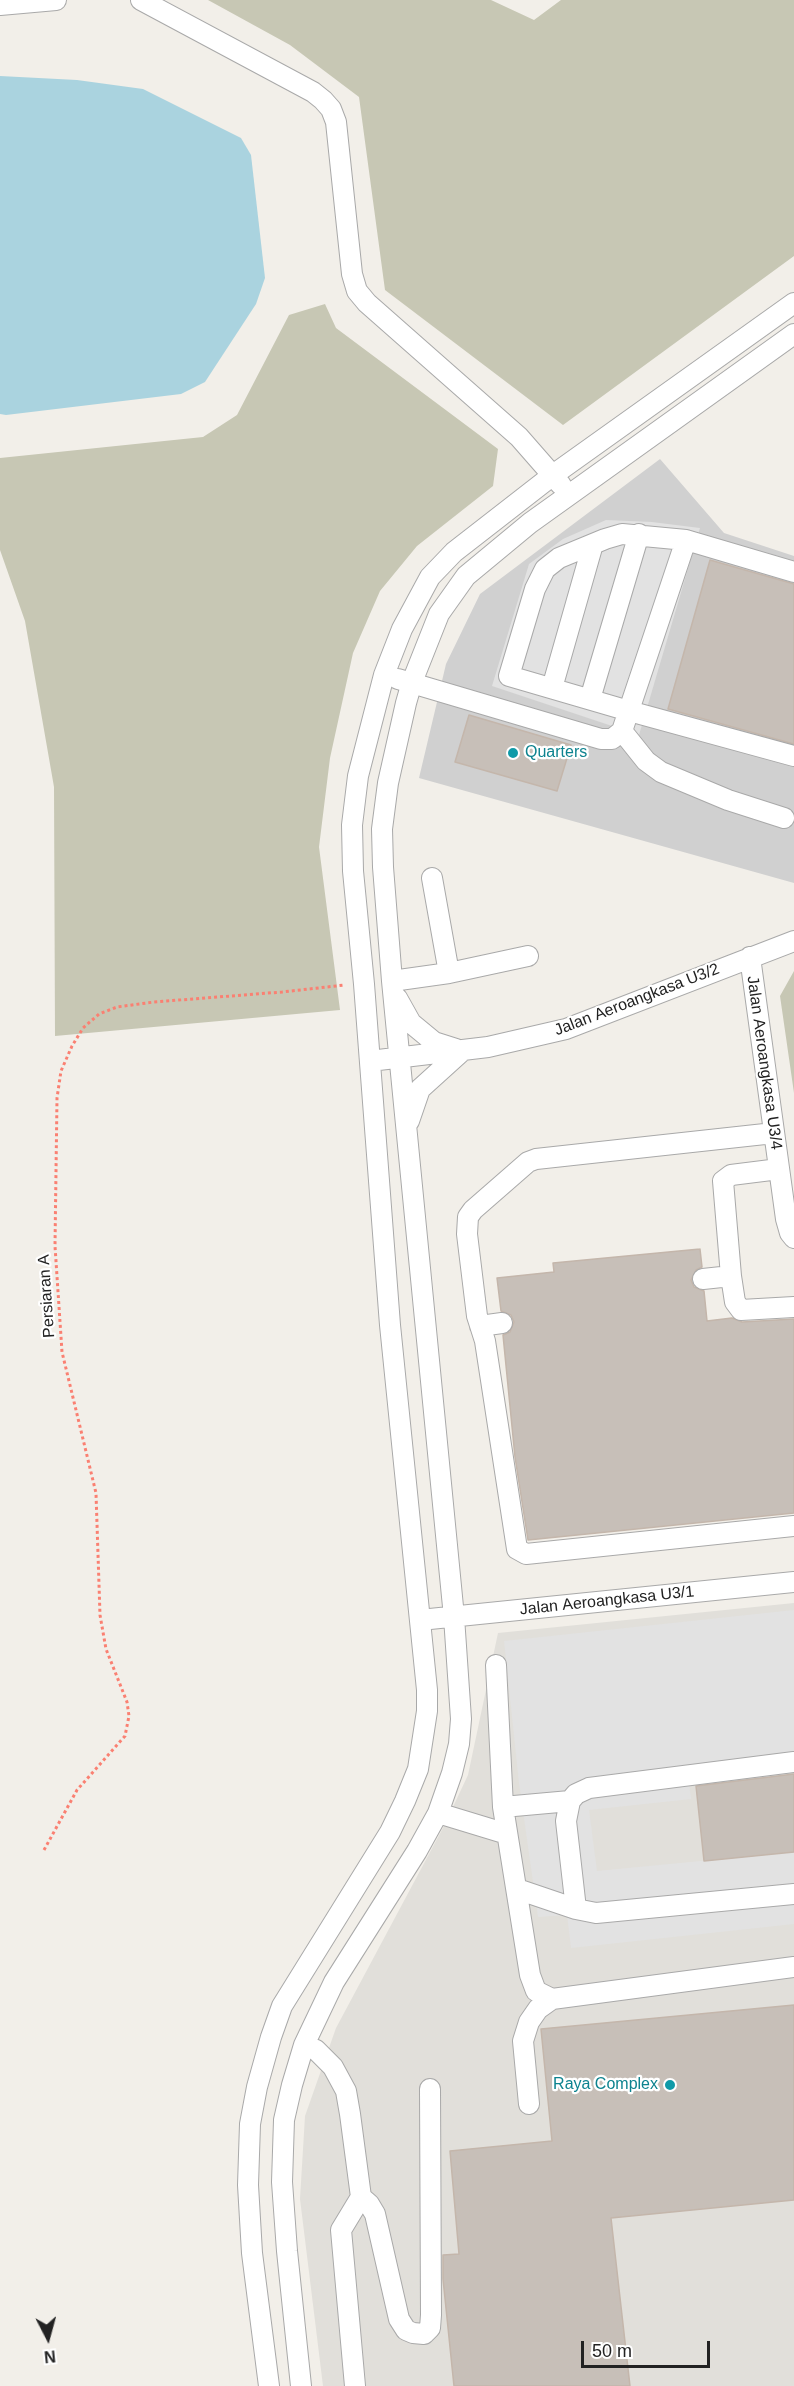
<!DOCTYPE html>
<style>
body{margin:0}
#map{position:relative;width:794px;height:2386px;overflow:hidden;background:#f2efe9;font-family:Arial,sans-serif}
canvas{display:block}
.north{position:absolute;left:18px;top:2308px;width:60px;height:60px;-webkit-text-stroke:4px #fff;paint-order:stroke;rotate:174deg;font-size:16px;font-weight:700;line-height:24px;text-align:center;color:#222}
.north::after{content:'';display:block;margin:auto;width:21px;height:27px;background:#222;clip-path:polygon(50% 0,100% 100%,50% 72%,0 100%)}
.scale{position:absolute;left:581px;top:2341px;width:129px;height:27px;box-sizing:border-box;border:3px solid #222;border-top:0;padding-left:8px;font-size:18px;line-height:21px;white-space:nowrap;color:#222;-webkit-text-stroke:4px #fff;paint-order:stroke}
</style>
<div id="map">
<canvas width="794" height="2386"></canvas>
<div class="north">N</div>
<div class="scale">50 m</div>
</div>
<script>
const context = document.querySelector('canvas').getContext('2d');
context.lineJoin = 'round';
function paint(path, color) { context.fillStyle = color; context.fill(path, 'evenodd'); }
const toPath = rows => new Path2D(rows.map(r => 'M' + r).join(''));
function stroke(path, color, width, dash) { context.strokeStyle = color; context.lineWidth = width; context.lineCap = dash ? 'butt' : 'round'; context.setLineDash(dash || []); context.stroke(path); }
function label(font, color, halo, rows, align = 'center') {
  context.font = font + ' Arial,sans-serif'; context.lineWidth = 4.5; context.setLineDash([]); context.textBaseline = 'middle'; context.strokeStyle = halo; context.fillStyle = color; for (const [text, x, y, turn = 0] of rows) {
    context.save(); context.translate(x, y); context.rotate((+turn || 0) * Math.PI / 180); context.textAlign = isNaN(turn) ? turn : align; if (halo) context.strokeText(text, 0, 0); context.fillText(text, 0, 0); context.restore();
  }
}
paint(toPath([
 [660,459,724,533,794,556,794,883,419,778,446,664,480,594]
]), '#d0d0d0');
paint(toPath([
 [794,1603,794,2386,323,2386,300,2199,305,2116,336,2028,444,1826,468,1775,498,1633]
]), '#e1dfda');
paint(toPath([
 [208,0,491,0,534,20,561,0,794,0,794,256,563,425,385,290,359,97,290,45],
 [325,304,336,328,498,449,493,486,417,546,380,591,353,653,330,758,319,847,340,1010,55,1036,54,787,25,621,0,550,0,458,203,437,237,415,289,315],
 [794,971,794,1093,780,996]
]), '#c7c7b4');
paint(toPath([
 [606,520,652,522,700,528,639,735,492,686,529,564,563,539],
 [794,1610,794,1754,687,1765,691,1799,589,1810,597,1871,794,1852,794,1924,571,1948,567,1915,538,1917,519,1783,504,1641]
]), '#e2e2e2');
paint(toPath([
 [0,76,77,80,143,89,241,138,251,155,265,278,256,304,205,382,181,394,6,415,0,414]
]), '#aad3df');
const building = toPath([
 [710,560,794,584,794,744,668,709,710,560],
 [469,715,571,745,557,791,455,762,469,715],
 [700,1249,702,1267,696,1270,691,1280,694,1287,704,1291,707,1321,732,1318,742,1322,794,1319,794,1513,528,1540,515,1457,503,1335,510,1332,514,1322,511,1315,501,1311,497,1278,554,1272,553,1263,700,1249],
 [794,1774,794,1852,704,1861,696,1786,794,1774],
 [794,2005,794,2200,611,2218,630,2386,454,2386,443,2279,443,2255,459,2254,450,2151,552,2141,541,2029,794,2005]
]);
paint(building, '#c7bfb8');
stroke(building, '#c4b6ab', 1.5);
const minor = toPath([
 [141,0,313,92,323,100,331,109,336,122,352,274,357,291,367,303,519,437,561,485],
 [0,5,56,0],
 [794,572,686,540,622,534,605,539,559,558,545,569,535,589,509,676,629,711,794,756],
 [398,679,601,739,612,739,622,731,686,540],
 [552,688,593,544],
 [590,699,639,534],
 [622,731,646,761,661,772,728,800,784,818],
 [432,878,449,973],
 [750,957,786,1219,790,1233,794,1238],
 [392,981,449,973,528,956],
 [397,998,411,1023,434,1042,456,1049],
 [370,1061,488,1047,566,1029,794,941],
 [409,1121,420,1089,462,1051],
 [774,1133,536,1159,528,1162,473,1210,468,1217,467,1234,477,1316,485,1341,517,1549,526,1554,794,1526],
 [779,1169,731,1175,723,1181,731,1276,735,1302,741,1310,794,1307],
 [703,1279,731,1276],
 [480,1326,502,1323],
 [420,1620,794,1582],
 [496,1665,503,1807,530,1975,536,1991,552,1999,794,1967],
 [503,1807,570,1801],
 [438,1813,507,1834],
 [517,1889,576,1909,596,1913,794,1894],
 [576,1909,566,1821,570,1801,576,1794,589,1788,794,1762],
 [304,2045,316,2050,333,2067,346,2091,350,2114,361,2197,341,2230,355,2386],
 [529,2104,523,2041,529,2022,538,2009,552,1999],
 [361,2197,369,2204,375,2214,399,2319,406,2330,413,2333,424,2334,430,2328,431,2315,430,2089],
 [269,2386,252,2253,248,2185,250,2124,257,2087,271,2037,282,2006,390,1832,405,1801,418,1769,427,1711,427,1690,390,1325,364,984,353,871,352,825,358,776,384,675,402,629,430,577,454,552,553,475,794,303],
 [301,2386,287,2251,282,2182,284,2120,292,2085,304,2045,334,1982,417,1851,438,1813,452,1773,459,1744,461,1719,454,1617,392,981,383,867,382,829,388,783,406,703,412,682,439,614,466,576,530,523,794,334]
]);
stroke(minor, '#a9a9a9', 22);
stroke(toPath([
 [44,1850,77,1790,125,1736,129,1716,127,1702,106,1649,100,1615,96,1493,62,1352,55,1246,57,1098,61,1071,72,1046,83,1028,99,1014,117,1007,154,1002,282,992,345,985]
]), '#fa8072', 3, [3, 3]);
stroke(minor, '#fff', 20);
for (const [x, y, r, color] of [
 [513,753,6,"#0f9aa8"],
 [670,2085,6,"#0f9aa8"]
]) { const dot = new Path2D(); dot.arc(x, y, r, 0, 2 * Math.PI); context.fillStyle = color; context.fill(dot); stroke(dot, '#fff', 2); }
label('16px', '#0d838f', '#fff', [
 ["Quarters",525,753],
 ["Raya Complex",658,2085,"right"]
], 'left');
label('16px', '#222', '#fff', [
 ["Jalan Aeroangkasa U3/2",637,1000,-21],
 ["Jalan Aeroangkasa U3/4",764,1063,82],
 ["Persiaran A",47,1296,-94],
 ["Jalan Aeroangkasa U3/1",607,1601,-6]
]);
</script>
